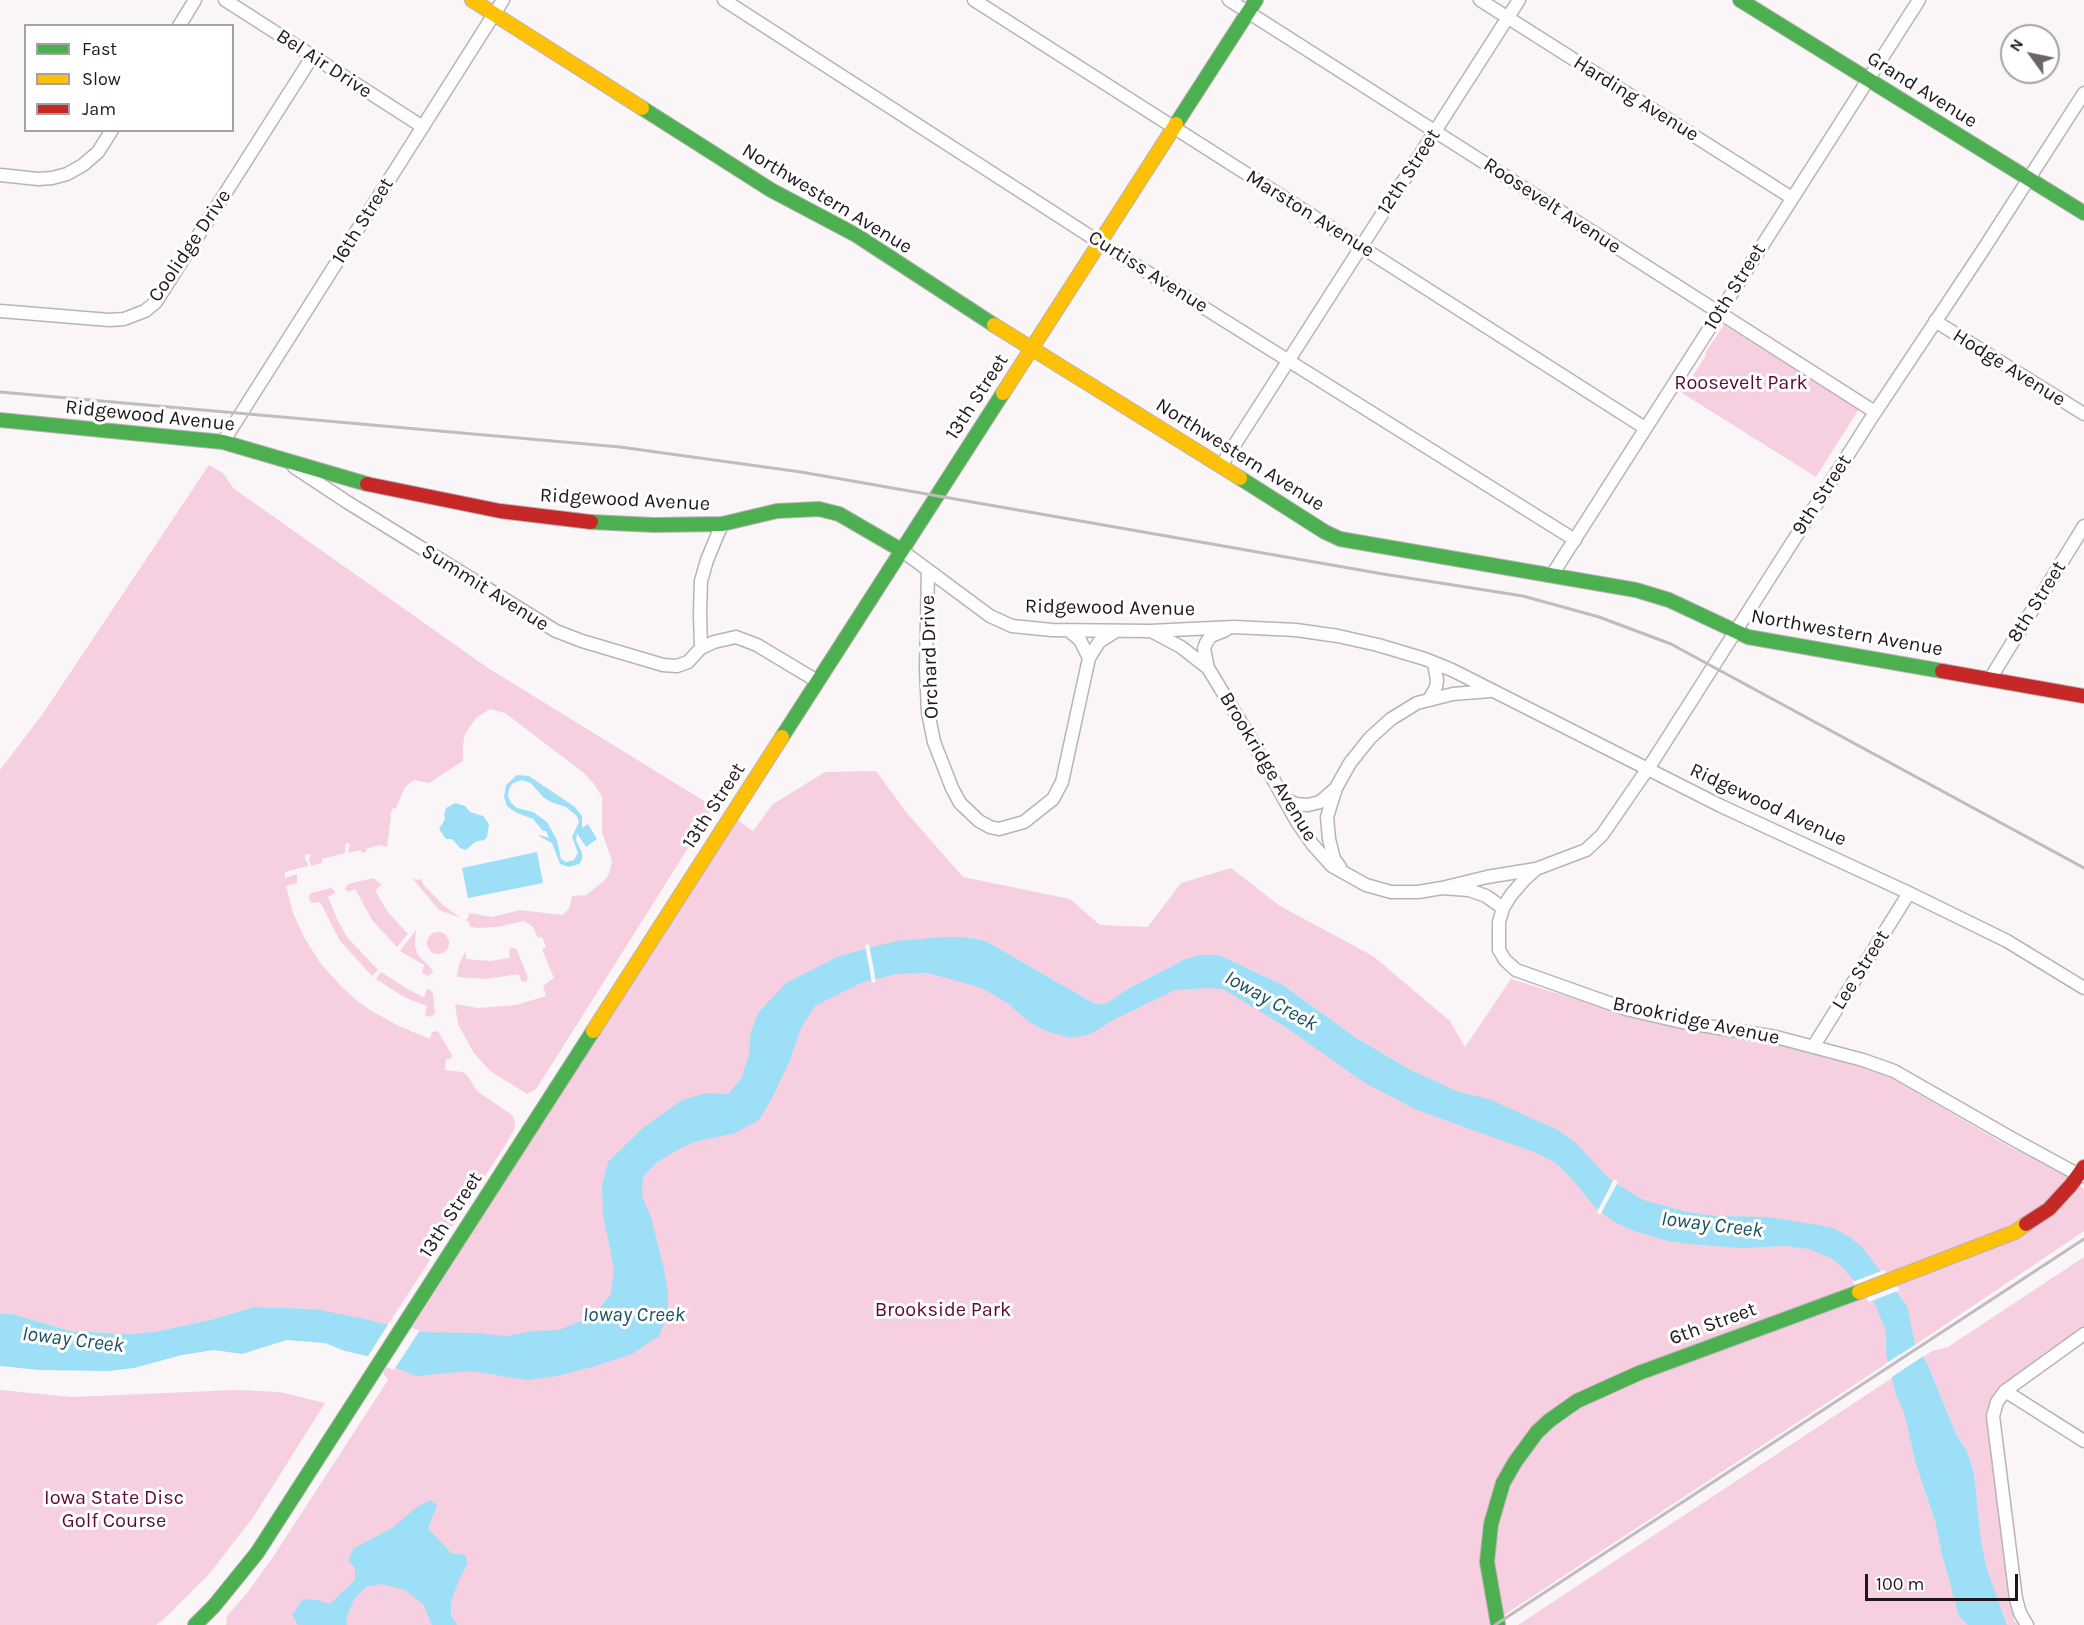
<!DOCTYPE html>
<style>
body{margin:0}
#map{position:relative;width:2084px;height:1625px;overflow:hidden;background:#faf5f7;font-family:Karla,sans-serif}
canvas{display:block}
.legend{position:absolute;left:24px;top:24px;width:210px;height:108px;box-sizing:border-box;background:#fff;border:2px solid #a6a2a4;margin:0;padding:8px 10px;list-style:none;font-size:18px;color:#20171b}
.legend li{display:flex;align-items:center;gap:12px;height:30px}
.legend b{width:30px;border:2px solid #a6a2a4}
.north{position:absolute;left:2000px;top:24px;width:60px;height:60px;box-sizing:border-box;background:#fff;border:2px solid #a6a2a4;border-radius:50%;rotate:303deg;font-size:16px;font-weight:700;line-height:24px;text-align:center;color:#20171b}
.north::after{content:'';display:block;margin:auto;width:21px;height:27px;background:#6c6568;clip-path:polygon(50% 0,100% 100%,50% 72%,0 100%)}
.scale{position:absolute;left:1865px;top:1574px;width:153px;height:27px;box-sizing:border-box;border:3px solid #20171b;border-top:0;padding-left:8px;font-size:18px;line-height:21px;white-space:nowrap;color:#20171b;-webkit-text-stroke:4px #fff;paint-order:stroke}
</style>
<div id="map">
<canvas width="2084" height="1625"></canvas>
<ul class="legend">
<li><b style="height:8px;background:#4caf50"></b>Fast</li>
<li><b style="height:8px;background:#ffc107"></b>Slow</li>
<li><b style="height:8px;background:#c62828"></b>Jam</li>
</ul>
<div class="north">N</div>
<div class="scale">100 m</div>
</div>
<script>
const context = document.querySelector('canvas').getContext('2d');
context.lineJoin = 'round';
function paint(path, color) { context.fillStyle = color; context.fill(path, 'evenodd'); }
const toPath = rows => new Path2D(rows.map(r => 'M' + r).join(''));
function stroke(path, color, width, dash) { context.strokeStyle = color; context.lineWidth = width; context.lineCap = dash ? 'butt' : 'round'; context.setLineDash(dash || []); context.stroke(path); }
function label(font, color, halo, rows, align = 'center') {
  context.font = font + ' Karla,sans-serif'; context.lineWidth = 6; context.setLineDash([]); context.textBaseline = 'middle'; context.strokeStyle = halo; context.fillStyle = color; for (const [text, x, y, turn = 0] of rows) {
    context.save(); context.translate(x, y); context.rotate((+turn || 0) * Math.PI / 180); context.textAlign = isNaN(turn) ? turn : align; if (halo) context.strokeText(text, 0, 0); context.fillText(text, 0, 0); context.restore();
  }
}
paint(toPath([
 [1724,325,1859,409,1816,477,1682,393,1706,355,1705,353],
 [209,465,223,473,233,488,488,668,714,807,540,1083,536,1089,527,1094,490,1071,473,1052,458,1024,455,1004,478,1008,516,1005,546,996,543,986,554,978,542,949,546,947,542,937,538,938,533,927,524,921,497,927,478,928,470,927,469,922,466,921,470,913,492,917,520,910,562,915,569,909,572,896,586,895,604,881,609,874,612,861,602,832,602,797,594,784,584,773,505,713,490,709,476,718,465,734,463,745,463,761,429,783,414,780,405,787,396,808,393,808,390,815,391,816,387,847,379,845,366,849,366,852,362,853,361,850,348,853,350,844,346,843,345,853,322,859,322,863,311,866,309,859,311,855,305,854,305,860,307,861,308,866,285,872,285,878,297,874,297,883,286,886,293,913,305,939,321,964,342,987,355,999,370,1010,399,1026,430,1039,432,1032,438,1031,452,1055,451,1059,446,1059,445,1070,462,1072,467,1075,477,1091,512,1115,515,1122,514,1130,506,1144,387,1326,315,1309,254,1307,210,1320,154,1332,126,1334,71,1331,12,1314,0,1313,0,770,44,712],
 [876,771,906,812,963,877,1070,899,1100,925,1148,927,1181,883,1231,868,1280,906,1373,956,1450,1021,1465,1047,1511,979,1624,1014,1775,1044,1861,1067,1891,1078,2008,1146,2058,1169,2079,1185,2084,1189,2084,1231,1924,1339,1489,1625,226,1625,227,1616,247,1593,273,1557,388,1380,383,1373,736,819,753,831,773,804,825,772],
 [942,937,965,937,986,941,1095,1004,1108,1003,1126,990,1185,959,1199,955,1219,955,1283,985,1355,1037,1407,1068,1441,1084,1342,1045,1206,966,1082,1020,926,939],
 [373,878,382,885,375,890,387,911,408,934,397,947,372,920,355,889,348,892,345,889,348,884],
 [412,878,417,880,421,879,423,884,443,905,461,918,439,910],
 [331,888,334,890,335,893,328,897,338,921,347,937,378,970,372,976,340,941,320,902,312,903,310,901,309,897,311,893],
 [416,930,415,946,418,955,432,969,433,972,429,976,422,973,424,965,400,951],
 '427 943a11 11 0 1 1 22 0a11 11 0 1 1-22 0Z',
 [511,948,515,948,517,950,528,978,526,982,521,981,519,974,485,979,457,977,459,964,466,951,466,959,490,961,510,958,509,950],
 [381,972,409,990,424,997,427,989,429,989,433,993,435,1014,430,1017,425,1015,427,1006,404,997,376,979],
 [2084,1257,2084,1326,2003,1384,1992,1402,1989,1417,1989,1441,2014,1620,2018,1625,2007,1625,1987,1569,1981,1540,1974,1473,1967,1451,1956,1434,1928,1365,1923,1357,1932,1351,1948,1347],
 [1892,1378,1896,1395,1904,1413,1916,1465,1935,1521,1942,1555,1950,1584,1968,1625,1518,1625],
 [0,1390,72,1397,235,1390,280,1392,325,1403,254,1516,210,1573,164,1619,156,1625,0,1625]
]), '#f6d0e0');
paint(toPath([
 [517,775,529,776,575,807,582,816,582,828,588,824,597,839,586,847,577,833,576,840,582,853,582,859,579,864,569,867,560,864,552,843,539,836,540,835,549,838,546,831,543,831,533,819,515,812,507,806,504,797,506,785],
 [522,780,531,783,543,797,551,802,566,807,577,816,579,822,572,837,578,853,574,860,566,862,561,859,557,840,547,822,533,812,517,808,511,803,508,796,509,789,513,783],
 [455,803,465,806,470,812,483,816,489,824,487,837,484,840,475,842,466,850,460,848,452,839,446,839,439,829,445,819,444,815,446,808],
 [537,852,543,883,468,898,462,868],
 [942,937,965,937,986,941,1095,1004,1107,1003,1126,990,1185,959,1199,955,1219,955,1283,985,1355,1037,1407,1068,1456,1091,1491,1100,1558,1130,1576,1143,1609,1179,1643,1200,1687,1212,1716,1216,1769,1217,1818,1225,1833,1228,1848,1236,1862,1247,1907,1306,1915,1343,1928,1365,1956,1434,1967,1451,1974,1473,1981,1540,1987,1569,2007,1625,1968,1625,1959,1616,1942,1555,1935,1521,1916,1465,1904,1413,1896,1395,1886,1354,1886,1331,1875,1304,1843,1268,1831,1258,1809,1249,1785,1246,1741,1248,1690,1244,1668,1241,1631,1230,1613,1221,1594,1206,1572,1179,1556,1163,1534,1152,1417,1110,1365,1083,1281,1024,1223,989,1208,988,1175,990,1115,1019,1091,1034,1071,1038,1049,1032,1029,1022,1009,1004,982,988,928,973,896,974,861,983,815,1006,801,1028,790,1060,773,1096,759,1120,735,1133,694,1142,675,1151,657,1162,643,1177,642,1196,651,1217,664,1270,668,1293,668,1315,659,1336,632,1354,592,1367,557,1376,527,1380,471,1371,416,1376,367,1356,345,1351,325,1343,287,1340,242,1354,214,1350,182,1355,134,1368,108,1371,39,1370,0,1366,0,1313,12,1314,71,1331,126,1334,154,1332,210,1320,254,1307,315,1309,365,1319,418,1332,476,1333,507,1336,533,1331,559,1330,593,1316,611,1294,614,1269,603,1215,602,1186,608,1162,643,1128,682,1100,707,1093,728,1094,741,1079,749,1055,750,1035,758,1013,786,983,839,956,896,941],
 [430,1500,437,1505,428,1528,451,1553,465,1555,468,1563,459,1580,451,1601,451,1616,457,1625,432,1625,423,1604,405,1590,381,1584,366,1587,354,1599,346,1619,347,1625,298,1625,292,1615,303,1599,316,1600,330,1604,355,1580,355,1568,348,1560,354,1548,392,1528,417,1507]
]), '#9cdff6');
paint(toPath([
 [869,944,876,982,872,983,865,945],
 [1614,1179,1618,1182,1600,1215,1597,1212],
 [1884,1270,1900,1290,1869,1302,1852,1282],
 [389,1323,420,1330,394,1370,366,1359],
 [1918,1343,1925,1355,1889,1379,1885,1364]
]), '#faf5f7');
const street = toPath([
 [225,0,423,127],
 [724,0,1099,242,1575,540],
 [974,0,1645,428],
 [1229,0,1875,412],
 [1480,0,1792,198],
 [179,26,195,0],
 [0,175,38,179,52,178,67,174,83,165,98,152,112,130],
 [0,311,109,320,124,319,145,311,156,302,312,57],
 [1935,321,2084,414],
 [223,442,503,0],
 [1221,466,1519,0],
 [294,467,347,502,556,631,582,641,663,665,677,666,688,662,701,648,714,642,736,637,757,645,817,681],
 [901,550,990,616,1012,626,1052,630,1150,631,1234,627,1296,630,1338,636,1378,645,1425,659,1452,670,1721,806,1909,893,2007,941,2084,988],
 [928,571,926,670,928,712,934,742,952,788,960,803,979,821,990,827,999,829,1024,822,1053,799,1062,782,1089,658,1080,640,1068,630],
 [1552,575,1919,0],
 [1151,631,1181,647,1208,668,1248,734,1297,822,1313,845,1332,866,1366,885,1391,892,1418,892,1442,888,1469,890,1486,896,1503,908],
 [701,648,700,614,701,581,707,560,722,524],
 [1089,658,1099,642,1116,631],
 [1208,668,1204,649,1206,643,1211,636,1226,630],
 [1990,679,2084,526],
 [1429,700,1436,687,1437,680,1434,663],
 [1284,799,1296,804,1308,805,1320,802,1335,789],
 [1340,867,1334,859,1329,839,1327,817,1336,788,1350,763,1370,738,1391,719,1417,703,1453,694,1490,691],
 [1535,870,1524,880,1511,895,1503,908,1499,922,1499,950,1505,960,1516,970,1626,1009,1682,1022,1776,1037,1863,1060,1894,1071,2011,1138,2079,1175,2084,1176],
 [1442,888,1487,877,1536,869,1586,850,1602,835,1653,761,1872,417,1981,253,2084,93],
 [1813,1047,1909,893],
 [2005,1391,2084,1441],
 [2027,1625,2020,1613,2016,1599,1993,1416,1997,1402,2005,1391,2084,1334]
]);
const fast = toPath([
 [1740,0,2084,213],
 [642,108,771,190,856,235,994,325],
 [1176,124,1256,0],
 [0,420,223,442,367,484],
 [1240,478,1325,532,1340,539,1636,590,1669,600,1748,637,1942,671],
 [591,522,654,525,722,524,777,511,819,509,839,514,901,550],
 [782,737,1003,393],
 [195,1625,214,1606,257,1553,593,1031],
 [1498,1625,1487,1562,1491,1524,1503,1483,1515,1462,1537,1432,1550,1420,1577,1401,1639,1373,1859,1292]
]);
const slow = toPath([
 [472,0,642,108],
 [994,325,1240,478],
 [1003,393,1176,124],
 [593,1031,782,737],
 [1859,1292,2015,1232,2026,1224]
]);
const jam = toPath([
 [367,484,500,511,591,522],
 [1942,671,2084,696],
 [2026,1224,2049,1209,2071,1185,2084,1167]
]);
stroke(street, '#bab3b6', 15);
stroke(fast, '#bab3b6', 16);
stroke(slow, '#bab3b6', 16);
stroke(jam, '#bab3b6', 16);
stroke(street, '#fefefe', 12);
stroke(fast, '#4caf50', 14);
stroke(slow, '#ffc107', 14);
stroke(jam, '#c62828', 14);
stroke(toPath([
 [0,392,620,447,801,472,1383,574,1523,596,1599,617,1671,644,2084,868],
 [1495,1625,2084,1239]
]), '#bebcbd', 3);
label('20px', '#20171b', '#fff', [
 ["Bel Air Drive",324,64,33],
 ["Grand Avenue",1922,90,32],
 ["Harding Avenue",1636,99,32],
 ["12th Street",1409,172,-57],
 ["Northwestern Avenue",827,199,31],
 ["Roosevelt Avenue",1552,206,33],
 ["Marston Avenue",1310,214,32],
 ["16th Street",363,221,-58],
 ["Coolidge Drive",190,246,-56],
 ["Curtiss Avenue",1148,272,32],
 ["10th Street",1735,287,-58],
 ["Hodge Avenue",2009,368,32],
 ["13th Street",977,397,-57],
 ["Ridgewood Avenue",150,416,6],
 ["Northwestern Avenue",1240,455,32],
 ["9th Street",1822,495,-57],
 ["Ridgewood Avenue",625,500,3],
 ["Summit Avenue",485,588,32],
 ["8th Street",2037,602,-58],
 ["Ridgewood Avenue",1110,608,1],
 ["Northwestern Avenue",1847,633,10],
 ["Orchard Drive",930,657,-92],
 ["Brookridge Avenue",1268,767,59],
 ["Ridgewood Avenue",1768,805,25],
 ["13th Street",714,806,-57],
 ["Lee Street",1861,970,-58],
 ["Brookridge Avenue",1696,1021,12],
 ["13th Street",451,1215,-57],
 ["6th Street",1713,1324,-20]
]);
label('20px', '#5f073a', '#fff', [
 ["Roosevelt Park",1741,383],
 ["Brookside Park",943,1310],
 ["Iowa State Disc",114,1498],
 ["Golf Course",114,1521]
]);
label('italic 21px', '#1c5364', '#fff', [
 ["Ioway Creek",1271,1001,29],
 ["Ioway Creek",1712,1225,7],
 ["Ioway Creek",634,1315],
 ["Ioway Creek",73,1340,7]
]);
</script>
